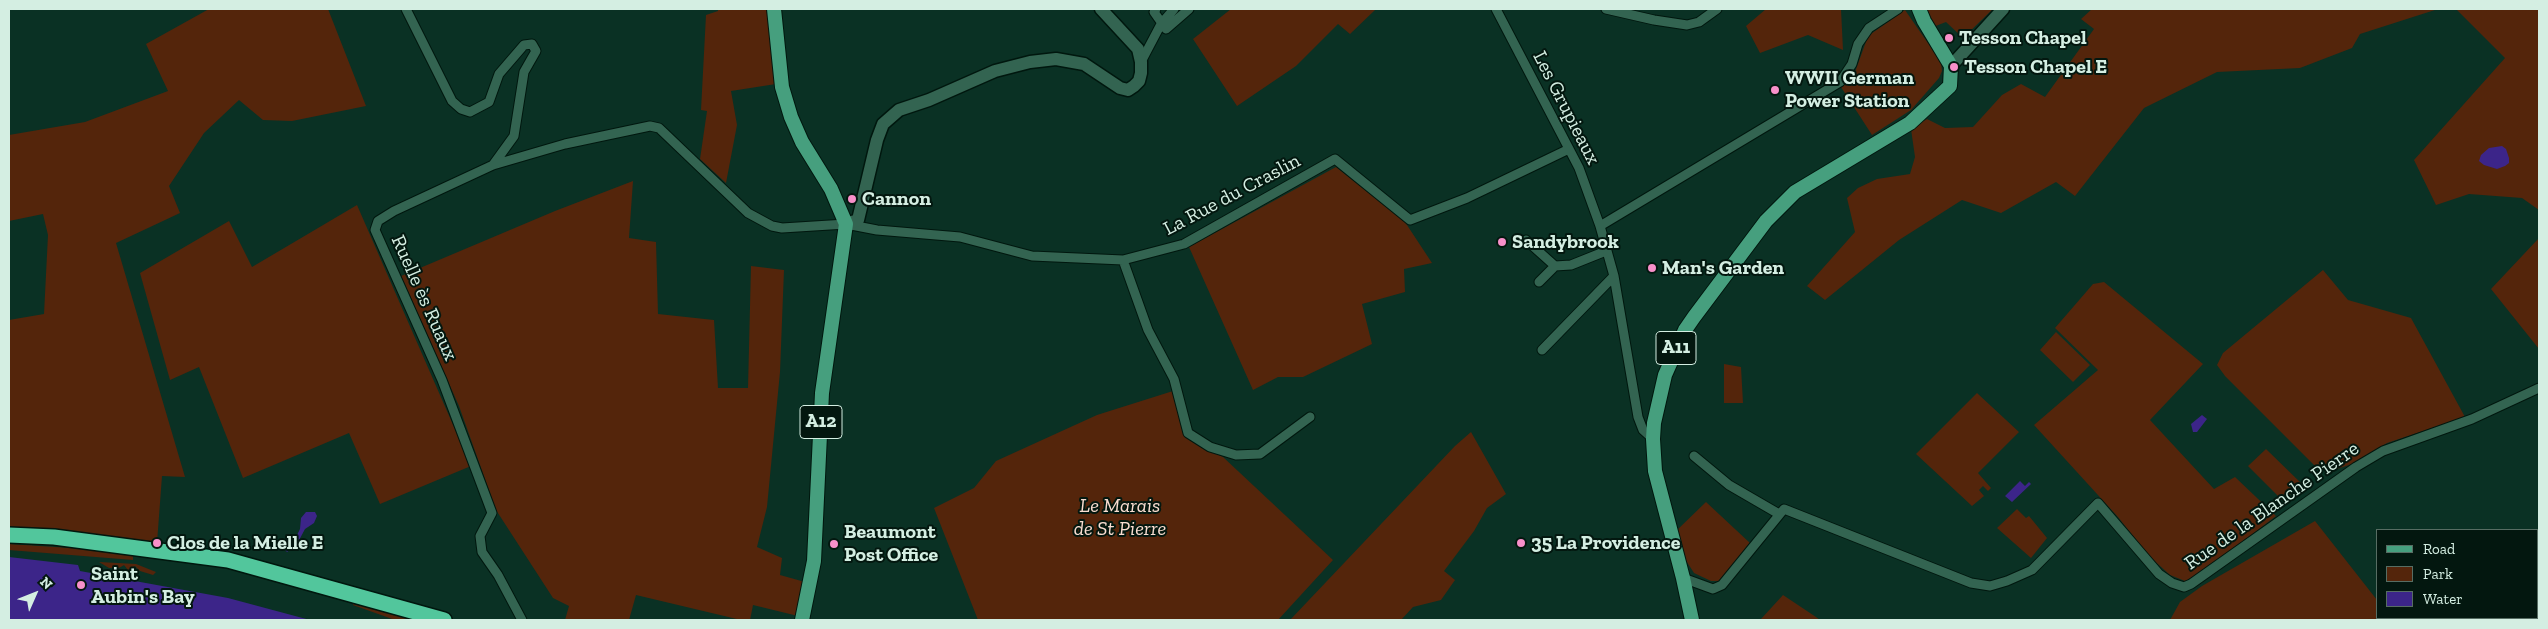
<!DOCTYPE html>
<meta charset="utf-8">
<style>
body{margin:0}
#map{position:relative;width:2548px;height:629px;overflow:hidden;background:#0a3124;font-family:"Zilla Slab",serif}
canvas{display:block}
.frame{position:absolute;inset:0;border:10px solid #d4eee2;pointer-events:none}
.legend{position:absolute;left:2376px;top:529px;width:162px;height:90px;box-sizing:border-box;background:#03170f;border:1px solid #576d63;margin:0;padding:6px 9px;list-style:none;font-size:15px;color:#d4eee2}
.legend li{display:flex;align-items:center;gap:10px;height:25px}
.legend b{width:25px;border:1px solid #576d63}
.north{position:absolute;left:10px;top:569px;width:50px;height:50px;-webkit-text-stroke:4px #03170f;paint-order:stroke;rotate:46deg;font-size:14px;font-weight:700;line-height:20px;text-align:center;color:#d4eee2}
.north::after{content:'';display:block;margin:auto;width:18px;height:22px;background:#d4eee2;clip-path:polygon(50% 0,100% 100%,50% 72%,0 100%)}
</style>
<div id="map">
<canvas width="2548" height="629"></canvas>
<div class="frame"></div>
<ul class="legend">
<li><b style="height:6px;background:#469f7e"></b>Road</li>
<li><b style="height:14px;background:#54250b"></b>Park</li>
<li><b style="height:14px;background:#3c2589"></b>Water</li>
</ul>
<div class="north">N</div>
</div>
<script>
const context = document.querySelector('canvas').getContext('2d');
context.lineJoin = 'round';
function paint(path, color) { context.fillStyle = color; context.fill(path, 'evenodd'); }
const toPath = rows => new Path2D(rows.map(r => 'M' + r).join(''));
function stroke(path, color, width, dash) { context.strokeStyle = color; context.lineWidth = width; context.lineCap = dash ? 'butt' : 'round'; context.setLineDash(dash || []); context.stroke(path); }
function label(font, color, halo, rows, align = 'center') {
  context.font = font + ' "Zilla Slab",serif'; context.lineWidth = 4; context.setLineDash([]); context.textBaseline = 'middle'; context.strokeStyle = halo; context.fillStyle = color; for (const [text, x, y, turn = 0] of rows) {
    context.save(); context.translate(x, y); context.rotate((+turn || 0) * Math.PI / 180); context.textAlign = isNaN(turn) ? turn : align; if (halo) context.strokeText(text, 0, 0); context.fillText(text, 0, 0); context.restore();
  }
}
paint(toPath([
 [209,9,328,9,366,106,292,121,263,120,239,100,204,133,169,186,180,213,116,243,185,477,162,476,157,543,9,532,9,320,44,314,48,235,43,214,9,221,9,135,85,122,168,91,146,44],
 [718,9,771,9,776,84,731,91,737,125,726,183,700,159,707,111,701,110,706,15,718,11],
 [1231,9,1374,9,1375,10,1350,34,1338,24,1296,66,1237,106,1193,39],
 [1766,9,1841,9,1843,50,1808,35,1760,53,1746,26],
 [1925,9,1993,9,1963,38,1946,22,1933,27],
 [2092,9,2438,9,2360,34,2352,48,2300,68,2217,72,2144,108,2075,196,2056,182,2001,213,1962,200,1899,240,1825,300,1807,286,1855,232,1847,198,1858,188,1877,179,1910,174,1915,157,1911,129,1927,119,1945,128,1973,127,2002,95,2021,84,2045,97,2094,29,2081,19],
 [2456,9,2539,9,2539,210,2522,198,2469,194,2436,205,2414,160,2505,58],
 [1905,10,1941,62,1942,71,1939,78,1911,110,1872,135,1841,87,1855,72,1868,36],
 [1336,167,1405,222,1432,263,1404,269,1405,292,1362,304,1372,344,1303,377,1278,377,1253,390,1189,247],
 [633,181,629,238,656,242,658,314,714,320,718,388,748,388,751,266,784,270,780,372,767,507,757,547,782,558,780,575,805,582,798,616,753,605,750,620,741,620,636,595,629,620,565,620,569,606,553,598,496,510,459,406,401,276,555,211],
 [357,205,471,466,380,504,349,433,243,478,199,367,170,380,140,273,229,221,252,267],
 [2539,238,2539,349,2491,289],
 [2323,270,2348,300,2411,318,2465,417,2387,443,2352,464,2328,472,2315,466,2225,376,2217,365,2223,353],
 [2104,282,2203,364,2150,420,2214,489,2235,477,2276,516,2200,574,2185,581,2170,575,2149,556,2118,517,2034,425,2098,370,2055,328,2093,284],
 [2056,332,2090,365,2073,382,2040,350],
 [1724,364,1741,367,1743,403,1724,403],
 [1173,391,1185,437,1223,457,1333,560,1278,620,978,620,934,508,974,488,996,461,1097,415],
 [1977,393,2019,432,1978,473,1991,488,1988,491,1983,486,1979,490,1984,496,1972,506,1916,454],
 [1471,432,1506,494,1487,508,1474,531,1444,571,1455,580,1441,600,1413,607,1401,620,1290,620,1455,446],
 [2266,449,2302,484,2283,501,2248,466],
 [1706,502,1750,543,1721,581,1711,581,1694,573,1685,559,1676,531],
 [2017,509,2026,518,2029,516,2047,538,2031,558,1997,528],
 [2315,521,2377,600,2377,618,2382,618,2380,620,2170,620,2180,602,2202,586],
 [9,544,133,552,133,560,9,550],
 [99,562,136,564,156,572,153,575,140,571,135,566,128,570,124,565,119,568,109,568],
 [1783,595,1816,617,1820,620,1761,619],
 [354,597,422,620,395,620,353,605]
]), '#54250b');
paint(toPath([
 [2502,146,2506,149,2509,158,2509,163,2505,166,2497,169,2484,165,2479,161,2481,155,2489,148],
 [2202,415,2207,419,2197,432,2193,432,2191,424],
 [2020,481,2025,486,2029,482,2031,484,2012,502,2005,496],
 [306,512,315,512,317,516,314,523,305,529,297,544,287,552,282,546,283,541,297,535,300,529,301,518],
 [9,557,78,565,80,571,228,598,310,620,9,620]
]), '#3c2589');
const street = toPath([
 [406,9,452,101,461,109,470,112,489,102,499,74,524,45,532,44,536,51,524,72,514,136,493,165],
 [1156,9,1154,12,1166,29,1189,9],
 [1496,9,1579,168,1600,226,1614,276,1638,417,1643,430,1653,439],
 [1606,9,1654,20,1687,25,1699,22,1717,9],
 [1141,62,1161,24,1174,9],
 [1600,226,1840,82,1852,64,1858,44,1869,28,1898,9],
 [1526,240,1555,266],
 [1123,260,1148,330,1174,379,1188,433,1210,447,1236,455,1260,454,1310,417],
 [1539,282,1555,266,1571,265,1606,251],
 [1542,350,1614,276],
 [1694,456,1729,485,1779,514],
 [1683,578,1713,589,1722,585,1784,509,1971,583,1990,586,2007,581,2032,570,2098,503,2159,574,2172,583,2184,587,2191,584,2356,467,2383,451,2472,419,2539,388],
 [522,620,498,575,482,552,480,536,492,513,442,380,375,230,378,221,394,211,493,165,565,144,650,126,659,128,748,213,772,226,782,228,846,224,877,230,960,237,1032,256,1123,260,1184,244,1335,159,1410,220,1467,198,1569,149]
]);
const secondary = toPath([
 [1951,66,2003,9],
 [846,224,858,220,877,140,883,124,899,110,929,100,995,71,1030,62,1056,59,1084,64,1120,88,1128,90,1134,86,1139,81,1141,73,1141,62,1138,49,1101,9]
]);
const primary = toPath([
 [774,9,782,87,791,117,802,142,831,189,846,224,822,393,814,561,802,620],
 [1692,620,1683,578,1655,471,1653,439,1654,423,1665,375,1685,330,1694,317,1766,221,1795,192,1910,123,1950,86,1951,66,1924,21,1919,9]
]);
const highway = toPath([
 [9,535,54,537,228,560,444,620]
]);
stroke(street, '#00170e', 11);
stroke(secondary, '#00170e', 15);
stroke(primary, '#00170e', 16);
stroke(highway, '#00170e', 18);
stroke(street, '#336451', 9);
stroke(secondary, '#336451', 12);
stroke(primary, '#469f7e', 14);
stroke(highway, '#52c69c', 15);
for (const [x, y, r, color] of [
 [1949,38,5,"#f890ca"],
 [1954,67,5,"#f890ca"],
 [1775,90,5,"#f890ca"],
 [852,199,5,"#f890ca"],
 [1502,242,5,"#f890ca"],
 [1652,268,5,"#f890ca"],
 [157,543,5,"#f890ca"],
 [1521,543,5,"#f890ca"],
 [834,544,5,"#f890ca"],
 [81,585,5,"#f890ca"]
]) { const dot = new Path2D(); dot.arc(x, y, r, 0, 2 * Math.PI); context.fillStyle = color; context.fill(dot); stroke(dot, '#03170f', 2); }
for (const [x, y, w] of [
 [1676,348,40],
 [821,422,42]
]) { const box = new Path2D(); box.roundRect(x - w / 2, y - 16.5, w, 33, 4); context.fillStyle = '#03170f'; context.fill(box); stroke(box, '#d4eee2', 1); }
label('bold 19px', '#d4eee2', null, [
 ["A11",1676,348],
 ["A12",821,422]
]);
label('bold 20px', '#d4eee2', '#03170f', [
 ["Tesson Chapel",1959,38],
 ["Tesson Chapel E",1964,67],
 ["WWII German",1785,78],
 ["Power Station",1785,101],
 ["Cannon",862,199],
 ["Sandybrook",1512,242],
 ["Man's Garden",1662,268],
 ["Beaumont",844,532],
 ["Post Office",844,555],
 ["Clos de la Mielle E",167,543],
 ["35 La Providence",1531,543],
 ["Saint",91,574],
 ["Aubin's Bay",91,597]
], 'left');
label('20px', '#d4eee2', '#03170f', [
 ["Les Grupieaux",1566,108,63],
 ["La Rue du Craslin",1232,195,-28],
 ["Ruelle ès Ruaux",424,298,66],
 ["Rue de la Blanche Pierre",2272,506,-35]
]);
label('italic 20px', '#faddd0', '#03170f', [
 ["Le Marais",1120,506],
 ["de St Pierre",1120,529]
]);
</script>
